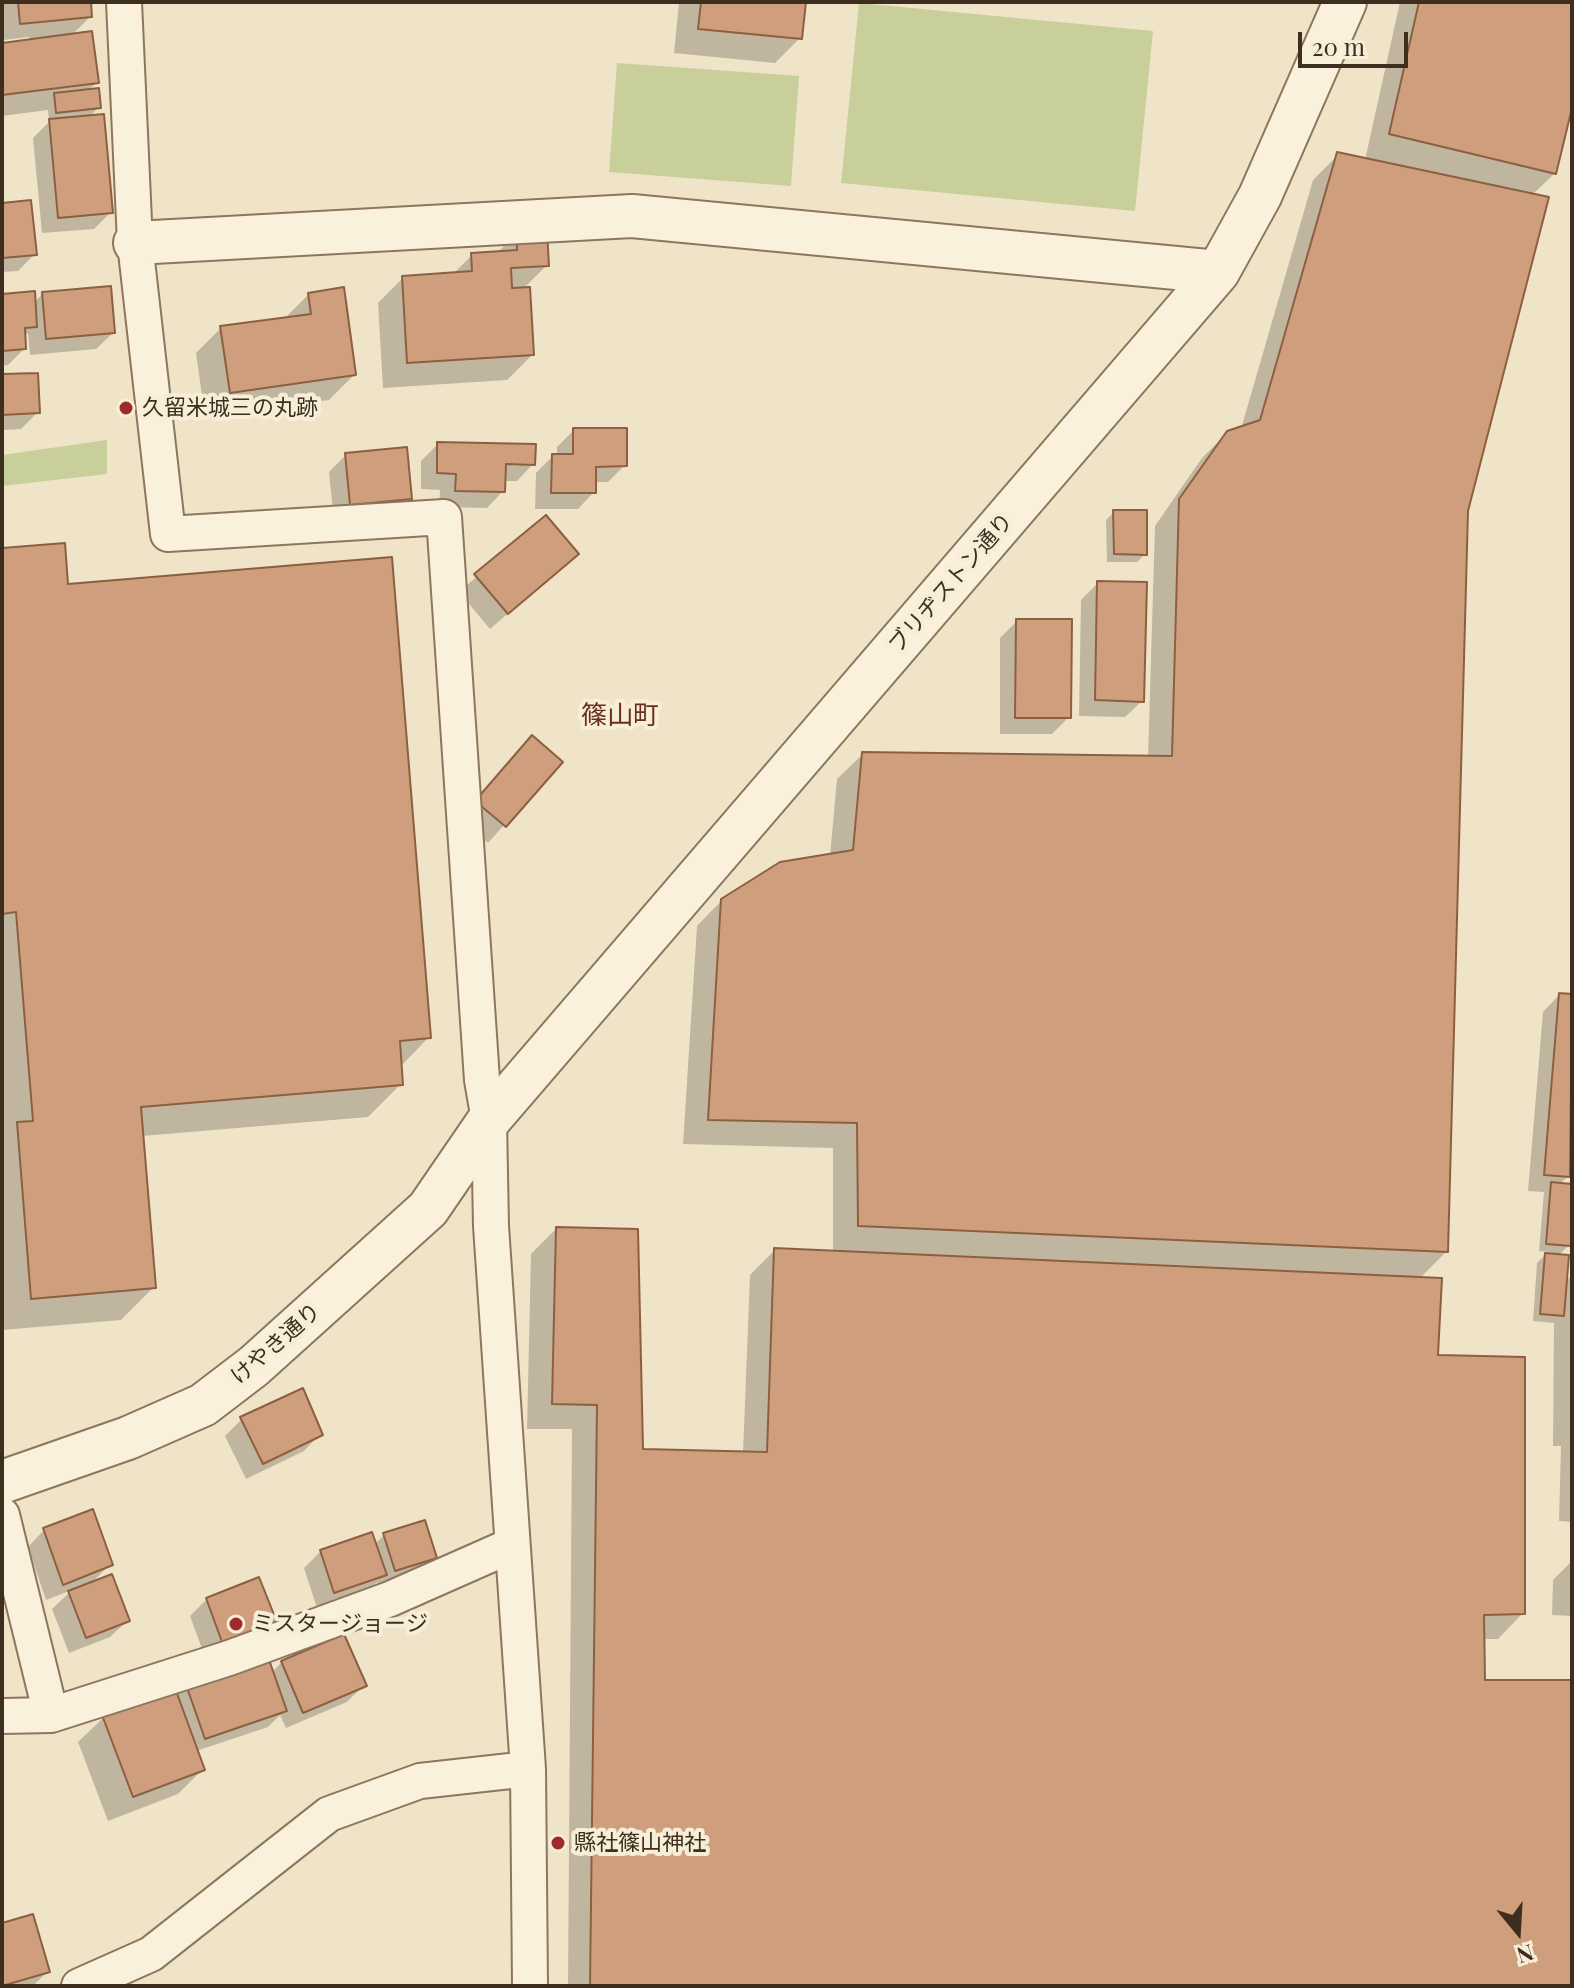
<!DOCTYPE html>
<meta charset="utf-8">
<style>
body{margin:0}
#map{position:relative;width:1574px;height:1988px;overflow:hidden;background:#f0e4c8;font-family:"Playfair Display",serif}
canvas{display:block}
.frame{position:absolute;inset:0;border:4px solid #3d2e20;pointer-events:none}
.north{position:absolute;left:1478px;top:1892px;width:80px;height:80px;-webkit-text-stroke:6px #f7eed8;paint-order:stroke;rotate:162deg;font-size:22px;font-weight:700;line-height:32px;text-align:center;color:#3d2e20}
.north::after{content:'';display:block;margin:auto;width:28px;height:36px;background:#3d2e20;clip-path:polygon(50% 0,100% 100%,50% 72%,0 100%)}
.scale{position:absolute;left:1298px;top:32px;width:110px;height:36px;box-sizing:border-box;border:4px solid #3d2e20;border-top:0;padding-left:10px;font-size:24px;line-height:28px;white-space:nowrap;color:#3d2e20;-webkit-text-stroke:6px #f7eed8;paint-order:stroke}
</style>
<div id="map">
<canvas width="1574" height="1988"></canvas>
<div class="frame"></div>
<div class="north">N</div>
<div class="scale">20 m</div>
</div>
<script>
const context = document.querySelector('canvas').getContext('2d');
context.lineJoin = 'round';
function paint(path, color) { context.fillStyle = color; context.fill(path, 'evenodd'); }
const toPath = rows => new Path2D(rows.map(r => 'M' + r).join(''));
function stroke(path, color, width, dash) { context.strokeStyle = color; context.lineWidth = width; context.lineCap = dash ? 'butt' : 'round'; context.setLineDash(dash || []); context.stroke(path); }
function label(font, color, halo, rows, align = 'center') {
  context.font = font + ' "Playfair Display","Noto Sans JP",serif'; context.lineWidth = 8; context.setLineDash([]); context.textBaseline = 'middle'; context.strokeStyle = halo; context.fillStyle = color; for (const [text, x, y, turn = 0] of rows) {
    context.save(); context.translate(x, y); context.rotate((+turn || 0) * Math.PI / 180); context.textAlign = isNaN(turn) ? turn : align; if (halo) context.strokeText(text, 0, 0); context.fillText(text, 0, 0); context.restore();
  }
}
paint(toPath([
 [859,3,1153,31,1135,211,841,183],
 [617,63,799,76,791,186,609,172],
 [107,440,107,474,2,486,2,455]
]), '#c9cf9b');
paint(toPath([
 [4,2,89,2,90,17,71,36,97,82,87,92,99,107,88,118,111,212,94,229,42,233,33,138,49,122,48,110,2,116,2,45,30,41,29,37,4,40],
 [679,2,804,2,800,38,775,63,674,53],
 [1400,2,1572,2,1572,99,1555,173,1532,195,1466,511,1446,1252,1419,1279,1436,1357,1523,1613,1498,1639,1483,1639,1483,1682,1572,1682,1572,1986,568,1986,572,1429,527,1429,531,1254,556,1229,641,1451,743,1453,750,1275,775,1250,833,1253,833,1148,683,1144,697,926,722,900,830,856,837,779,863,754,1148,758,1155,526,1202,458,1228,432,1241,429,1313,180,1338,155,1365,160],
 [2,205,35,254,18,271,2,272],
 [517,233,547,265,523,289,532,355,507,380,383,388,378,303,403,278,453,274,472,255,496,254],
 [43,293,113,333,96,349,30,355,28,333,23,338,24,349,8,365,2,366,2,296,34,303],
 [309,294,354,375,329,400,205,417,196,353,221,328,284,319],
 [2,376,38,412,21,429,2,430],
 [574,430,625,465,608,482,594,482,594,492,578,509,535,509,536,473,553,456,557,456,557,447],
 [438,444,533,464,517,481,504,481,503,491,487,508,439,507,440,490,421,489,421,461],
 [346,455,410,499,393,515,334,521,329,472],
 [1114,512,1145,554,1137,562,1107,562,1106,520],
 [545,517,577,554,490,629,459,592],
 [2,550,429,1037,400,1067,401,1084,368,1117,142,1136,154,1287,121,1320,2,1330],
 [1098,583,1142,701,1125,717,1079,716,1081,600],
 [1017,621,1069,717,1052,734,1000,734,1000,638],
 [516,754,560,762,488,843,460,819],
 [1559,995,1572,996,1572,1123,1568,1176,1559,1185,1572,1186,1572,1203,1569,1245,1558,1256,1565,1282,1572,1275,1572,1522,1559,1521,1561,1446,1553,1446,1554,1323,1533,1321,1537,1263,1548,1252,1539,1251,1544,1192,1528,1191,1543,1012],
 [242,1419,320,1434,304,1451,246,1479,225,1436],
 [44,1530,111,1564,90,1584,127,1621,110,1637,69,1653,52,1609,72,1590,46,1600,28,1547],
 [384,1535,435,1557,418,1574,378,1586,377,1582,368,1591,317,1608,304,1568,321,1551,374,1545],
 [1570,1563,1572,1616,1552,1615,1553,1580],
 [207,1599,274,1621,258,1638,205,1657,190,1616],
 [282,1662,364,1685,347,1702,286,1728,280,1715,268,1727,196,1751,203,1769,178,1794,108,1821,78,1742,104,1717,175,1695,186,1684,271,1673],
 [2,1926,48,1971,33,1986,2,1986]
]), '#0003');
const building = toPath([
 [18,2,91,2,92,17,20,24,18,2],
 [701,2,806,2,802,39,698,29,701,2],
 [1419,2,1572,2,1572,108,1556,174,1389,134,1419,2],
 [92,31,99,83,2,95,2,43,92,31],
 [99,88,101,108,56,113,54,93,99,88],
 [104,114,113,213,58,218,49,119,104,114],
 [1337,152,1549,197,1468,511,1448,1252,858,1226,857,1123,708,1120,721,899,780,862,853,850,862,752,1172,756,1179,499,1227,431,1260,420,1337,152],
 [31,200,37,255,2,258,2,203,31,200],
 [547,229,549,266,511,268,512,288,530,287,534,355,407,363,402,276,472,271,471,253,517,250,516,231,547,229],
 [111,286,115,333,46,339,42,292,111,286],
 [344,287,356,375,230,393,220,326,311,314,308,293,344,287],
 [35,291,37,327,25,328,26,349,2,351,2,294,35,291],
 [38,373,40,413,2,415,2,374,38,373],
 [573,428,627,428,627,466,596,467,596,493,551,493,552,454,573,454,573,428],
 [437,442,536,444,535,465,506,464,505,492,455,491,456,474,437,473,437,442],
 [407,447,412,499,350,505,345,453,407,447],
 [1113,510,1147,510,1147,555,1114,554,1113,510],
 [546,515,579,554,508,614,474,574,546,515],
 [65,543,68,584,392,557,431,1038,400,1041,403,1085,141,1107,156,1288,31,1299,17,1122,33,1121,16,912,2,914,2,548,65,543],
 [1097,581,1147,582,1144,702,1095,700,1097,581],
 [1016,619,1072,619,1071,718,1015,718,1016,619],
 [532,735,563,762,506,827,475,801,532,735],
 [1559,993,1572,994,1570,1177,1544,1175,1559,993],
 [1551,1182,1572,1184,1571,1246,1546,1244,1551,1182],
 [556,1227,638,1229,643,1449,767,1452,774,1248,1442,1278,1438,1355,1525,1357,1525,1614,1484,1615,1485,1680,1572,1680,1572,1986,590,1986,597,1405,552,1404,556,1227],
 [1545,1253,1569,1255,1564,1316,1540,1314,1545,1253],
 [303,1388,323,1435,263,1464,240,1417,303,1388],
 [93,1509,113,1565,63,1585,43,1528,93,1509],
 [425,1520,437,1558,395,1571,383,1533,425,1520],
 [372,1532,387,1575,334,1593,320,1550,372,1532],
 [112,1574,130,1621,86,1638,68,1591,112,1574],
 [259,1577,277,1622,222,1642,206,1598,259,1577],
 [344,1634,367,1686,303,1713,281,1661,344,1634],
 [267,1654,287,1711,205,1739,185,1682,267,1654],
 [175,1688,205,1770,133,1797,102,1715,175,1688],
 [33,1914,50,1972,2,1986,2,1923,33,1914]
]);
paint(building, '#cf9f7d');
stroke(building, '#8d5f41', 2);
const minor = toPath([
 [124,2,135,243,168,534,444,517,482,1080,489,1120,491,1226,528,1769,530,1986],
 [2,1515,51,1715],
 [2,1716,51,1715,229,1658,390,1599,510,1546],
 [79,1986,151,1954,329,1814,420,1781,528,1769]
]);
const tertiary = toPath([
 [135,243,632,216,1218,272],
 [2,1482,128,1438,203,1405,254,1366,428,1209,489,1120,1218,272,1260,196,1345,2]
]);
stroke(minor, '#8d765c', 38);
stroke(tertiary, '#8d765c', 46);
stroke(minor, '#faf1dc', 34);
stroke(tertiary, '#faf1dc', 42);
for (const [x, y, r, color] of [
 [126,408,8,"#9e2a2b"],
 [236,1624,8,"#9e2a2b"],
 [558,1843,8,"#9e2a2b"]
]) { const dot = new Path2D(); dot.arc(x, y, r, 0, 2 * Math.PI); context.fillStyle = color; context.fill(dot); stroke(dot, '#f7eed8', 3); }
label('22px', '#3d2e20', '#f7eed8', [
 ["久留米城三の丸跡",142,408],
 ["ミスタージョージ",252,1624],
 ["縣社篠山神社",574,1843]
], 'left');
label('22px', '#3d2e20', '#f7eed8', [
 ["ブリヂストン通り",951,583,-49],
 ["けやき通り",276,1344,-41]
]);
label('26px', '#6b2e1e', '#f7eed8', [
 ["篠山町",620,716]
]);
</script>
